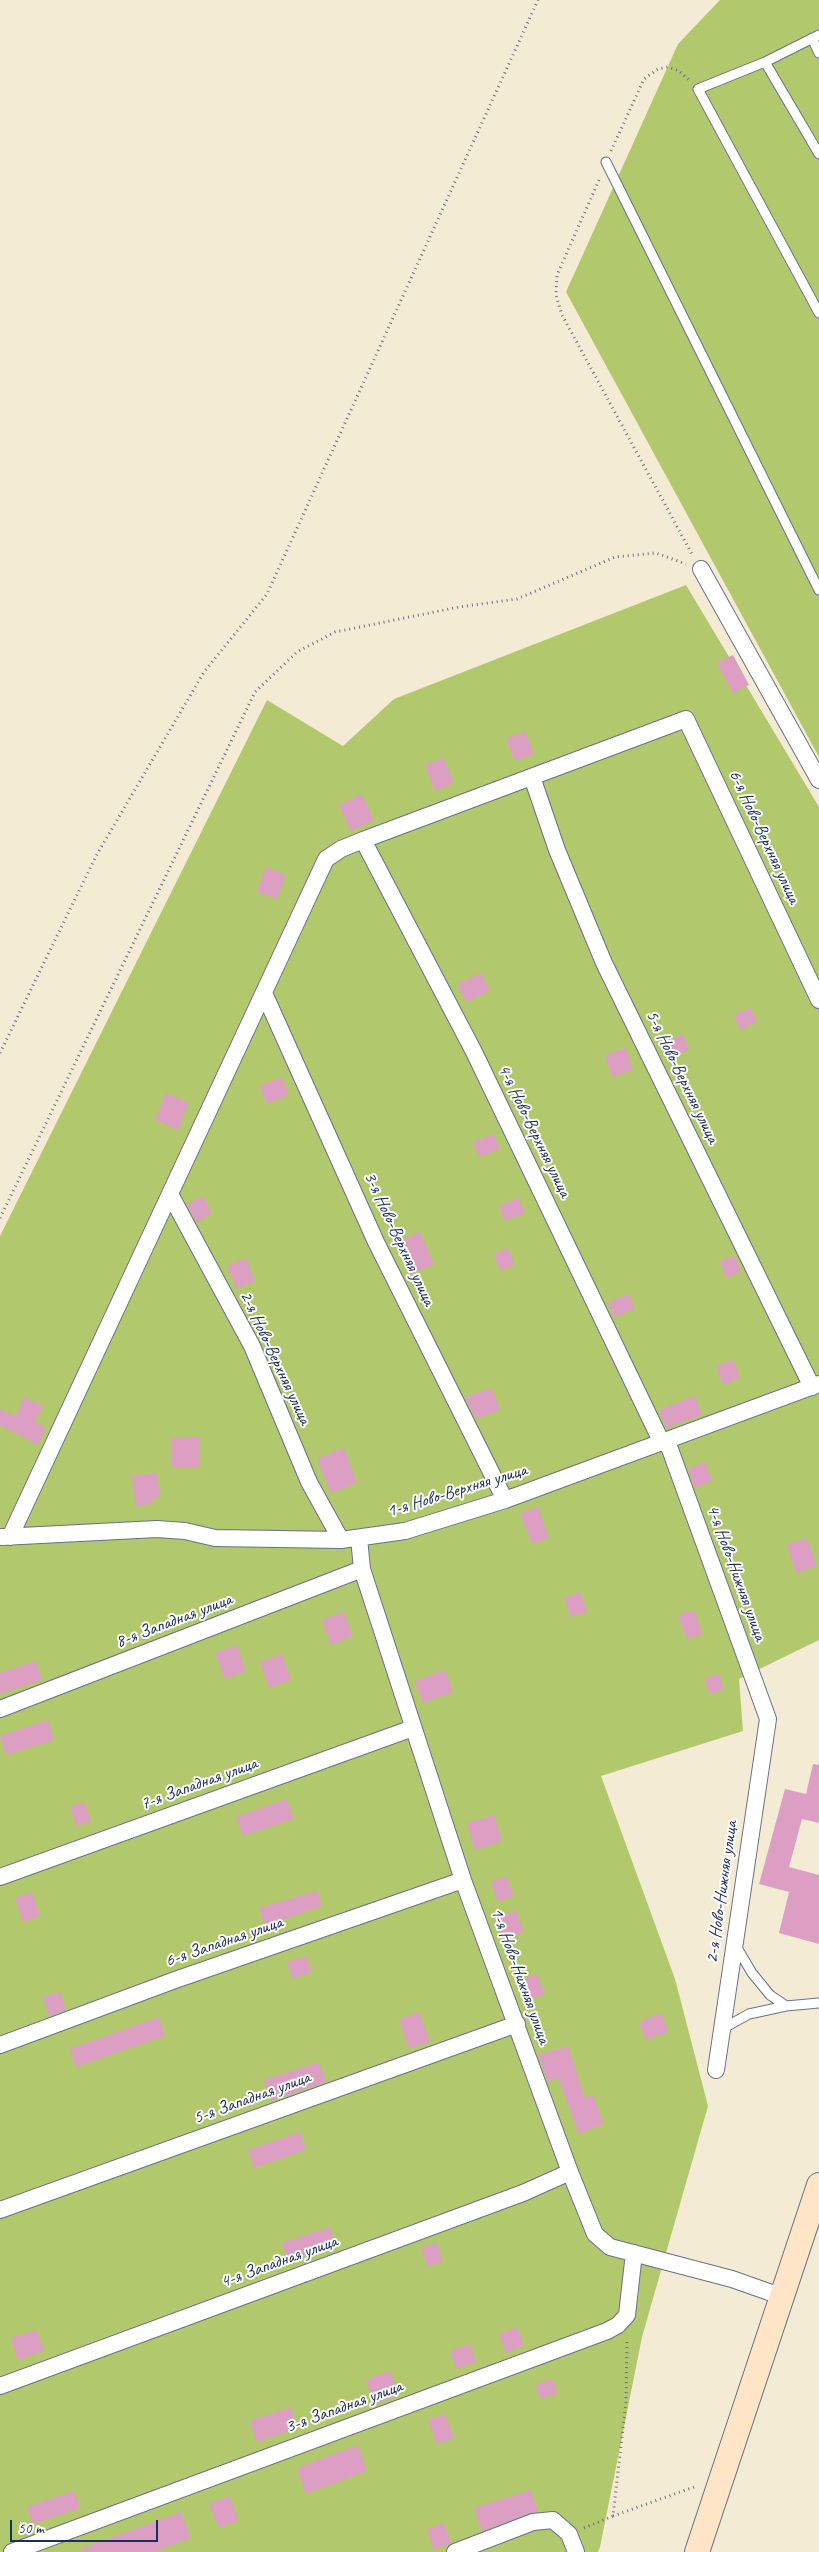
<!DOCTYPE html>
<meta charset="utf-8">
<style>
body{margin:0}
#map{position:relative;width:819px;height:2552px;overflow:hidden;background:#f4ebd5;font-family:Caveat,sans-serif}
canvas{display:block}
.scale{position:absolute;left:10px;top:2520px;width:148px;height:22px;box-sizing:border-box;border:2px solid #1b2f5e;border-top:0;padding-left:6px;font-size:15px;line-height:18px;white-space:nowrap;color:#1b2f5e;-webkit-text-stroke:4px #fdfcf7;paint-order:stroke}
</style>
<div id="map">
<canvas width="819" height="2552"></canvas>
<div class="scale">50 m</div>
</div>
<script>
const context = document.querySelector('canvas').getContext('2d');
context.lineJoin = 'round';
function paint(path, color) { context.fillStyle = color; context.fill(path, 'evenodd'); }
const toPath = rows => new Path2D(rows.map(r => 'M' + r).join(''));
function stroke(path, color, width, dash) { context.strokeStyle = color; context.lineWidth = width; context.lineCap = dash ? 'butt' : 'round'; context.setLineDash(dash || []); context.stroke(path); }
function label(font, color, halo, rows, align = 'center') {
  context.font = font + ' Caveat,sans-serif'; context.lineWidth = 4; context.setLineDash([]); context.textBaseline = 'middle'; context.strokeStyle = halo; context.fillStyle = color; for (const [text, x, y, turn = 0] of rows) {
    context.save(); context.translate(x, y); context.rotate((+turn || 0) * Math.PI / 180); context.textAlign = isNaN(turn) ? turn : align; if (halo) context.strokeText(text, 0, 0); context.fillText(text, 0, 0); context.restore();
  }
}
paint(toPath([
 [720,0,819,0,819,757,566,292,678,44],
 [686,585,819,807,819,1640,739,1679,743,1731,601,1776,675,1979,708,2106,642,2337,600,2547,598,2552,0,2552,0,1236,267,700,343,746,394,699]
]), '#b2c86d');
paint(toPath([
 [733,655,749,685,733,693,717,663],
 [525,731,534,754,515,761,506,739],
 [444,758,454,783,435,791,425,765],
 [362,794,374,820,351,831,339,805],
 [266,867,286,875,277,899,257,892],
 [481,973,490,991,466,1002,457,984],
 [751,1008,757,1022,740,1030,734,1015],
 [683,1034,689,1050,669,1058,663,1043],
 [626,1048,633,1070,612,1077,605,1055],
 [282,1077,289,1095,267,1104,260,1086],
 [166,1093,189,1103,178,1130,155,1120],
 [494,1134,500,1149,479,1157,473,1142],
 [203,1196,212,1214,196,1222,187,1204],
 [519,1198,525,1213,505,1221,499,1206],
 [420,1232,434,1264,410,1275,396,1242],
 [508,1248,515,1265,500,1271,494,1254],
 [735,1256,741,1272,726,1278,720,1261],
 [246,1258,255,1281,237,1289,227,1266],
 [629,1294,635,1309,614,1317,608,1302],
 [734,1360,740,1378,723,1385,716,1366],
 [492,1388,500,1410,476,1419,465,1397],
 [695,1396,702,1415,666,1428,659,1410],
 [24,1397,43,1406,35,1422,46,1428,38,1445,0,1425,0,1409,16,1416],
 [172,1437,200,1437,200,1467,172,1467],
 [344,1448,357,1483,331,1493,317,1459],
 [705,1462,712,1481,695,1488,688,1469],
 [157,1473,160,1498,152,1498,153,1504,136,1506,132,1476],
 [538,1507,549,1538,532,1544,520,1513],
 [807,1538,817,1566,796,1573,787,1545],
 [581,1592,587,1612,571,1617,564,1598],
 [694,1610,703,1634,687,1639,678,1615],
 [344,1612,353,1636,331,1645,322,1620],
 [237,1645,246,1671,225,1679,215,1653],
 [282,1654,291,1680,269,1688,260,1662],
 [36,1661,42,1680,0,1694,0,1673],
 [445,1670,453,1692,423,1703,415,1681],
 [719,1674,724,1689,710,1694,704,1679],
 [48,1720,54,1740,6,1755,0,1736],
 [813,1764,819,1765,819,1823,802,1819,789,1867,819,1875,819,1944,779,1933,789,1892,759,1884,785,1789,806,1794],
 [287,1799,294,1819,243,1836,236,1817],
 [84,1802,91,1821,77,1826,70,1807],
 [494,1815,502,1841,475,1850,467,1823],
 [506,1876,514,1896,498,1902,491,1882],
 [317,1891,322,1906,265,1926,259,1908],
 [32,1892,40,1916,23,1922,15,1898],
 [516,1911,524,1932,504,1939,496,1918],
 [306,1956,312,1972,293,1979,287,1962],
 [537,1974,545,1994,531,1999,523,1979],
 [60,1992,66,2010,49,2016,43,1997],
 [419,2012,430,2042,409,2049,399,2019],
 [661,2013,669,2032,646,2040,639,2022],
 [159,2017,165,2036,76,2067,70,2049],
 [568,2046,585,2098,593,2095,604,2124,579,2134,558,2078,548,2082,538,2055],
 [319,2062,326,2082,271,2101,264,2080],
 [300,2132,306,2150,254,2168,248,2150],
 [330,2227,336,2245,288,2261,282,2243],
 [437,2243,443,2261,428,2267,421,2248],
 [517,2327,524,2345,506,2353,499,2334],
 [37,2330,44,2351,18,2360,11,2338],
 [470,2344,476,2362,456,2369,450,2351],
 [390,2371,399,2395,375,2404,366,2380],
 [552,2379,558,2393,541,2399,535,2385],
 [291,2407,298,2428,257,2442,250,2421],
 [445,2414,454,2438,437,2444,428,2420],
 [358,2445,367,2471,306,2494,297,2468],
 [531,2490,538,2511,482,2531,474,2508],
 [74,2491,80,2508,33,2524,27,2507],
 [229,2496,239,2520,219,2528,209,2504],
 [181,2512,191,2538,154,2552,82,2552,81,2549],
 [444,2523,451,2543,434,2550,427,2529]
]), '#dc9fc3');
const lane = toPath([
 [819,35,765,62,698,89,819,313],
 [812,38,819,53],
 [765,62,819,154],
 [606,162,819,590],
 [736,1946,752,1973,770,1995,786,2006,819,2003],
 [722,2029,749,2014,786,2006]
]);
const street = toPath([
 [701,569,819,780],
 [532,777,557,850,604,963,812,1387],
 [363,840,474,1052,662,1443],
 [264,993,376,1242,505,1500],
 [170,1194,252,1346,309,1482,341,1540],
 [667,1441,768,1719,716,2070],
 [2,1537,157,1529,185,1531,215,1538,341,1540,405,1531,505,1500,819,1384],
 [10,1537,326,859,341,849,363,840,686,719,819,1000],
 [359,1538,362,1569,463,1880,570,2172,595,2234,610,2247,732,2279,783,2297],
 [0,1709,362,1569],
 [0,1877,413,1728],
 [0,2045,175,1980,463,1880],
 [0,2210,517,2024],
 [0,2386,523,2193,570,2172],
 [12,2552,607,2331,618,2325,627,2315,634,2253],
 [455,2552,533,2522,553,2520,569,2534,576,2552]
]);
const secondary = toPath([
 [697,2552,819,2185]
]);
stroke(lane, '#677188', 11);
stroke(street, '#677188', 18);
stroke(secondary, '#677188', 26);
stroke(toPath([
 [611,151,644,79,658,69,668,67,679,71,689,80],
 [599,180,557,275,556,295,562,315,693,556],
 [0,1053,96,856,204,672,267,594,538,0],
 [0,1218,255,692,297,652,335,632,459,607,517,599,615,557,656,553,686,564],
 [613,2516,697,2486],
 [584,2528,613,2516,626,2402,627,2340]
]), '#677188', 3, [1, 4]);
stroke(lane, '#fff', 9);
stroke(street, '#fff', 16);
stroke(secondary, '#fde5c5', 24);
label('18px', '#1b2f5e', '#fdfcf7', [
 ["6-я Ново-Верхняя улица",764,837,65],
 ["5-я Ново-Верхняя улица",682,1077,64],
 ["4-я Ново-Верхняя улица",534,1131,64],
 ["3-я Ново-Верхняя улица",399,1239,65],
 ["2-я Ново-Верхняя улица",275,1358,65],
 ["1-я Ново-Верхняя улица",457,1491,-17],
 ["4-я Ново-Нижняя улица",736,1573,70],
 ["8-я Западная улица",174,1621,-21],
 ["7-я Западная улица",199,1784,-20],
 ["2-я Ново-Нижняя улица",722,1892,-82],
 ["6-я Западная улица",224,1942,-19],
 ["1-я Ново-Нижняя улица",520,1976,70],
 ["5-я Западная улица",252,2098,-20],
 ["4-я Западная улица",279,2262,-20],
 ["3-я Западная улица",344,2407,-20]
]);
</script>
